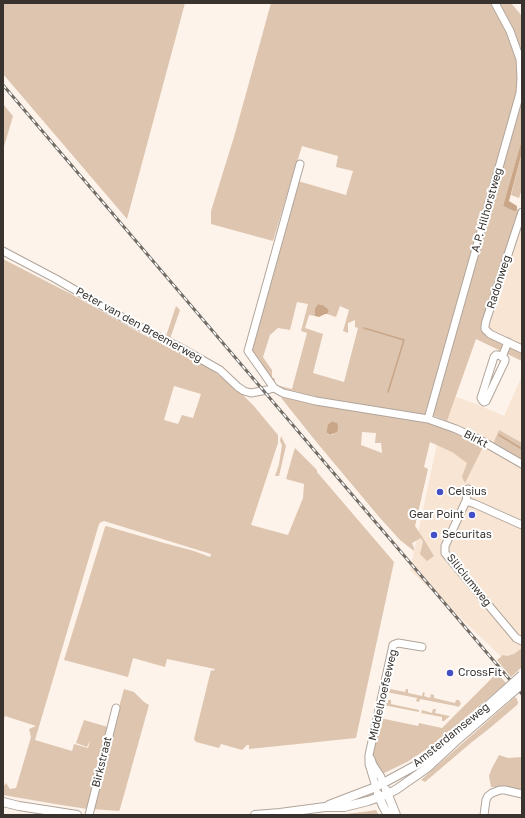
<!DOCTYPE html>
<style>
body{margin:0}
#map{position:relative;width:525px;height:818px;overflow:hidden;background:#fdf3ea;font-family:"Golos Text",sans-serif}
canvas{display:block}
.frame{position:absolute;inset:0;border:4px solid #38332f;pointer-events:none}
</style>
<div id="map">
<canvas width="525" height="818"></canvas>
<div class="frame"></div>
</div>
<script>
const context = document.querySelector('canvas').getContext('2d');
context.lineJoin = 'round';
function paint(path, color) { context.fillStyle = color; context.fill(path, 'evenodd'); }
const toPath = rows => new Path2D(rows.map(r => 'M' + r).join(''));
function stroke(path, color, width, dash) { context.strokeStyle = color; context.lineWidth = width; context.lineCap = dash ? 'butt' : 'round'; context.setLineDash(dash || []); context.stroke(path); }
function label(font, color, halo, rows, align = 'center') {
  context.font = font + ' "Golos Text",sans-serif'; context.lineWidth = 4; context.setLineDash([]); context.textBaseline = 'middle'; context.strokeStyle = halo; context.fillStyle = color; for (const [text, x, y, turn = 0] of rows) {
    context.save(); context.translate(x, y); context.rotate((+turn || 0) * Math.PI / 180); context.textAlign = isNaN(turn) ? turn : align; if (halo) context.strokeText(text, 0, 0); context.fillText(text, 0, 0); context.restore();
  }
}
paint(toPath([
 [522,214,522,361,476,339],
 [522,376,522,655,510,665,410,570,437,444,456,397,474,403,504,416]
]), '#f8e5d4');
paint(toPath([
 [3,3,185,3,127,219,3,74],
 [271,3,492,3,512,42,516,55,518,68,517,97,477,230,479,234,427,413,423,416,403,412,399,411,318,398,285,391,280,389,280,386,292,389,307,333,301,331,308,304,297,302,290,330,278,328,270,335,263,357,272,370,272,377,275,379,274,384,251,351,298,181,346,195,353,171,336,167,338,156,302,146,273,241,211,224,211,211,234,137],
 [319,304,323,305,328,309,329,311,327,314,336,317,340,306,349,310,343,331,348,333,348,323,355,320,355,327,358,328,344,382,313,373,323,334,305,328,309,315,315,316,315,308,317,305],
 [499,3,511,3,522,16,522,60,515,36],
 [522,87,522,139,503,206,515,211,517,209,520,211,483,328,522,351,522,361,476,339,447,421,432,415],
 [3,104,13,116,3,150],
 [522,152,522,189,519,198,511,195],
 [3,259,71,294,103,312,140,333,198,361,212,370,228,382,240,392,253,405,278,435,278,443,251,525,288,535,303,498,304,484,286,479,293,454,295,448,317,470,317,472,394,562,356,738,249,749,249,745,247,745,242,750,221,744,219,748,196,742,194,739,211,670,213,671,215,669,167,659,165,667,133,658,128,677,64,660,105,527,106,526,164,543,194,551,210,557,211,554,104,521,101,522,99,524,35,740,72,751,74,744,88,748,90,740,87,747,76,743,84,720,108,727,105,740,87,809,55,804,3,795,3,787,6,783,10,789,16,788,31,737,29,729,36,726,5,716,3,722],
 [174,386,201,394,193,418,182,415,178,424,164,420],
 [176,306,180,310,170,339,166,336],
 [281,396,300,401,411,418,437,424,484,445,465,483,462,477,467,463,452,452,430,442,424,467,428,469,415,526,423,538,434,556,427,561,420,554,423,542,421,538,412,543,414,548,414,551,400,540,380,518,318,444,282,399],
 [333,421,336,422,337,431,332,435,329,435,327,433,328,424],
 [362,432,376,433,375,443,381,443,382,453,361,445],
 [499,430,522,443,522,460,493,444],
 [281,436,286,446,279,476,275,476,279,464,282,445,280,441],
 [522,648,522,667,511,677,497,660,503,655,507,656,514,654],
 [497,673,506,683,436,743,407,762,382,774,372,756,380,718,418,726,419,723,442,728],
 [387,686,390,687,390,689,405,692,406,689,408,689,408,693,422,696,423,692,425,693,424,696,430,698,431,694,434,695,434,698,455,703,456,700,459,700,461,704,458,707,456,706,420,699,419,702,416,701,417,698,386,692],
 [124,689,134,692,144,702,149,705,120,809,119,811,92,809,99,780],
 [515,697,517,699,518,703,517,705,490,728,472,742,425,782,421,780],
 [388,700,391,700,391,704,419,710,419,712,383,705,384,702,388,703],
 [433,709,436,709,435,713,450,716,444,721,442,721,442,717,421,713,422,710,432,713],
 [499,755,508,758,522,757,522,792,503,788,496,787,491,787,489,776,492,768],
 [376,810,379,815,338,815,363,812]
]), '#dec5af');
paint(toPath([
 [522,139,522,152,509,201,517,206,517,209,516,211,514,211,503,206],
 [318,304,323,305,328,309,329,311,327,314,325,314,319,317,315,316,315,308],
 [333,421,337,423,338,426,338,429,337,432,330,435,327,433,327,429,328,424]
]), '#c8a687');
stroke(toPath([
 [364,328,404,340,388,392],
 [499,435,522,449]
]), '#c8a687', 1.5);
const minor = toPath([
 [522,212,486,321,485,326,485,329,490,334,522,349],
 [3,251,56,279,127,320,181,348,220,370,238,387,244,391,251,393,267,390,274,388,283,393,316,401,428,419,456,429,482,441,522,464],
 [496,355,498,355,503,357,505,359,505,361,486,401,484,402,482,400,481,398,494,357,496,355],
 [502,357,508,342],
 [274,388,248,351,300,164],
 [428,419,520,93,521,78,520,59,510,31,495,3],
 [466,501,468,489],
 [522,525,475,504,466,501,445,546,445,553,516,638,522,641],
 [371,759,373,765,381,777,383,784],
 [376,787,369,764,369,755,393,645,398,643,422,647],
 [89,815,116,708],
 [484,815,486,800,488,796,492,793,500,790,505,790,522,794]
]);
const major = toPath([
 [386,790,396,815],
 [378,794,383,806,388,815],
 [3,802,19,806,77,815],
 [329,805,376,787,422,762,457,733,503,692],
 [255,815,280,813,325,807,344,807,368,801,388,794,397,789,427,768,456,741,507,697]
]);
stroke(minor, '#b1a59b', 9);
stroke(major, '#b1a59b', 10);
stroke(minor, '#fff', 7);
stroke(major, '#fff', 8);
const rail = toPath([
 [3,85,522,694]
]);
stroke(rail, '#736d67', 3);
stroke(rail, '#fff', 1.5, [4.5]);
const majorBridge = toPath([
 [503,692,522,675],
 [507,697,522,684]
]);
stroke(majorBridge, '#b1a59b', 10, []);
stroke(majorBridge, '#fff', 8);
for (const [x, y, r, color] of [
 [440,492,4,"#434fc4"],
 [472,515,4,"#434fc4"],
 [434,535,4,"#434fc4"],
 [450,673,4,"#434fc4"]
]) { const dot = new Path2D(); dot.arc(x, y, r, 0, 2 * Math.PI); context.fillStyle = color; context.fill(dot); stroke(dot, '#fff', 1.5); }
label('11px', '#38332f', '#fff', [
 ["A.P. Hilhorstweg",487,210,-74],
 ["Radonweg",499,282,-72],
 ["Peter van den Breemerweg",139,325,29],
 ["Birkt",476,439,27],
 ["Siliciumweg",469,580,51],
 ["Middelhoefseweg",383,695,-77],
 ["Amsterdamseweg",451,735,-39],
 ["Birkstraat",102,762,-76]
]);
label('11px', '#38332f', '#fff', [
 ["Celsius",448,492],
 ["Gear Point",464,515,"right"],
 ["Securitas",442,535],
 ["CrossFit",458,673]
], 'left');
</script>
